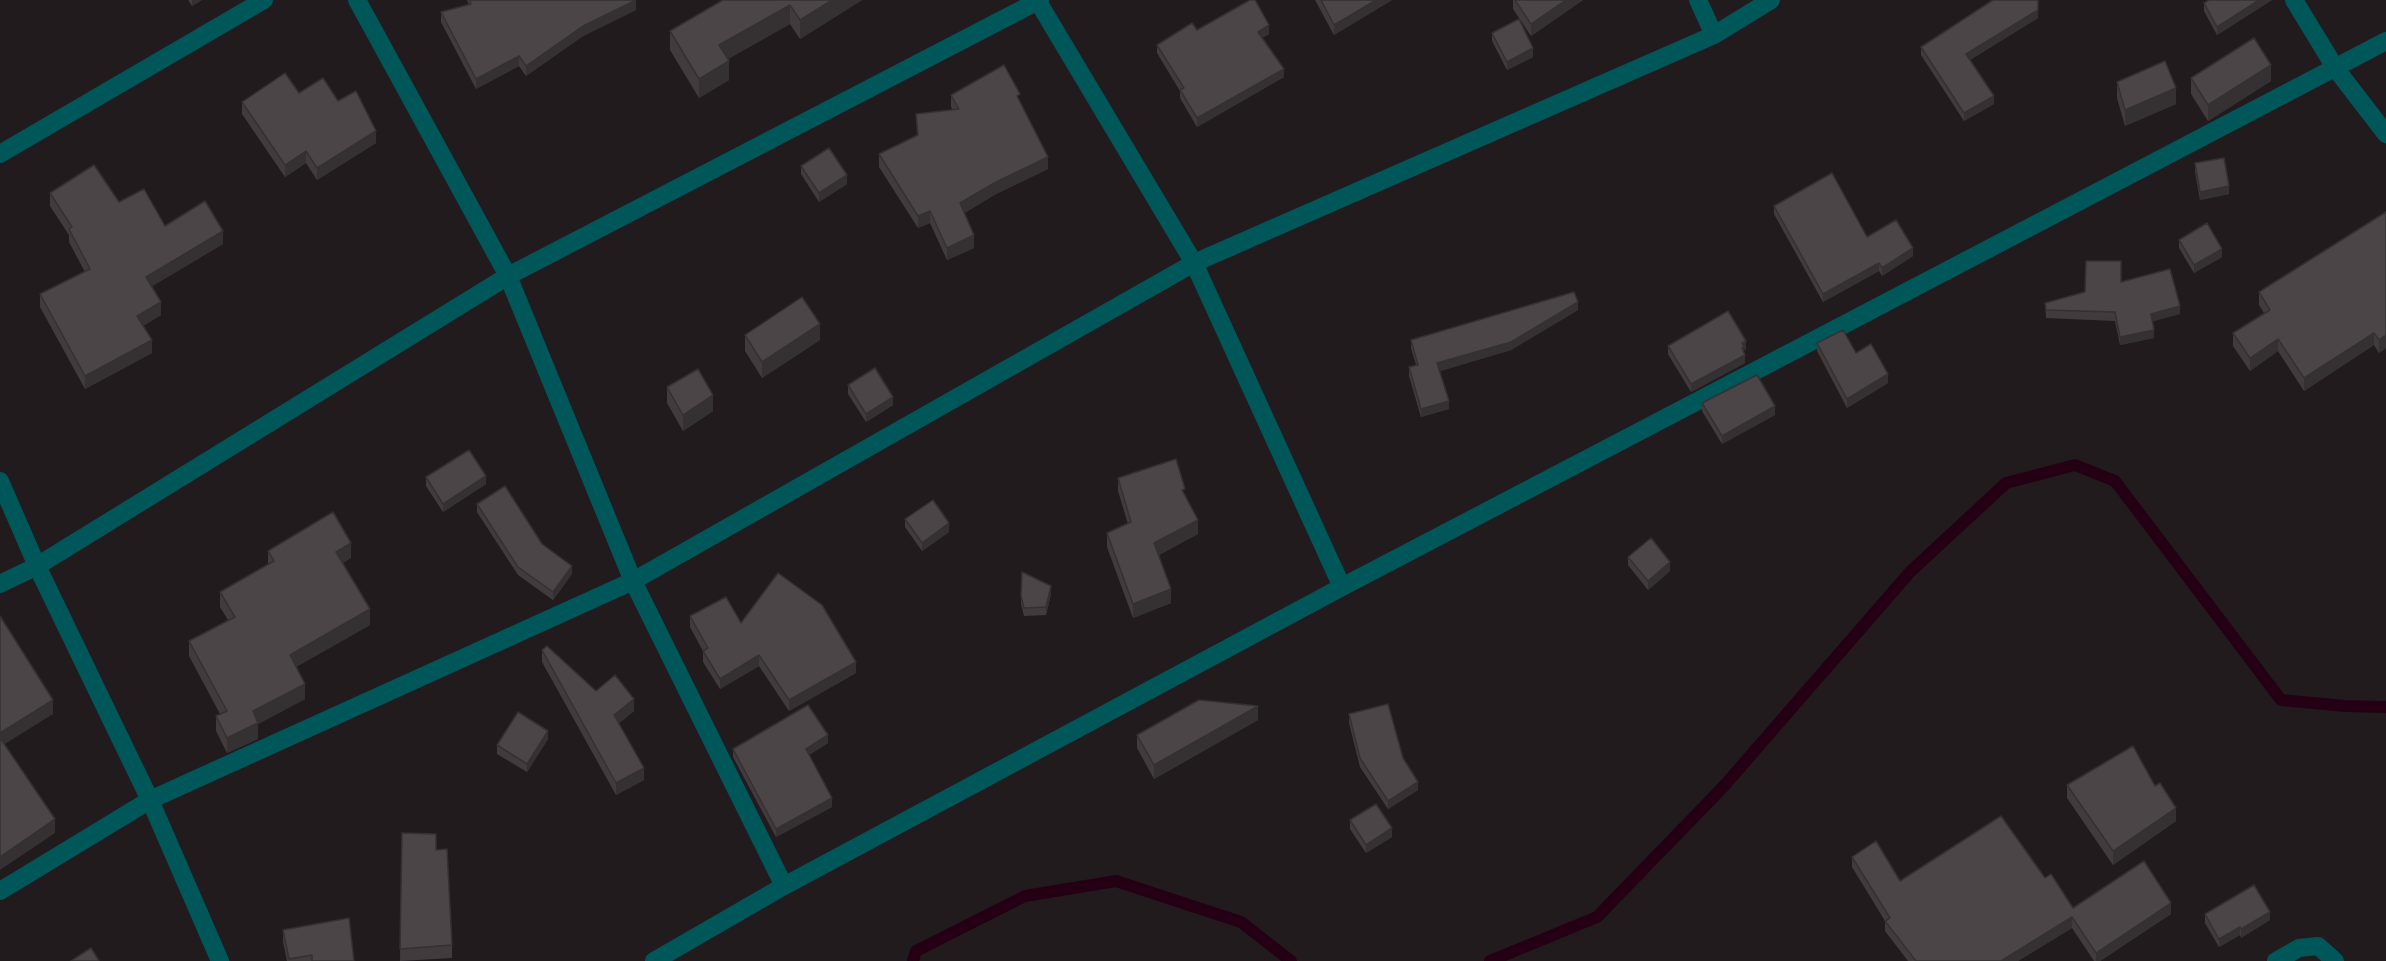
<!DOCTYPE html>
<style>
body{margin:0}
canvas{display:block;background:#211b1e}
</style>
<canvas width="2386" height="961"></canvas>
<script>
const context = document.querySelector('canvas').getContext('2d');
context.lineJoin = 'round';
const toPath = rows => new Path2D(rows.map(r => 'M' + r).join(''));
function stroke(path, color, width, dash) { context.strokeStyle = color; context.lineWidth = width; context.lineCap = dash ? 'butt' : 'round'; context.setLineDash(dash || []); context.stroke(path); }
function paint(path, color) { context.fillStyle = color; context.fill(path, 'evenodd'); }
stroke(toPath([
 [913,961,916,951,1025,896,1116,881,1241,922,1291,961],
 [1490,961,1597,917,1724,786,1910,572,2006,483,2075,465,2115,481,2281,700,2345,706,2386,707]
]), '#250014', 12);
stroke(toPath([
 [357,0,508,276,633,581,784,886],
 [1037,0,1194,263,1342,587],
 [1698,0,1714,35],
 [2294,0,2336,69,2386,134],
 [0,154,264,0],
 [0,481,37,566,150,800,220,961],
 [0,584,37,566,508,276,1040,0],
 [0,891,150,800,633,581,1194,263,1714,35,1771,0],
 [654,961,784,886,1342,587,2386,41],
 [2276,961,2299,948,2318,946,2335,961]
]), '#00575a', 18);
paint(toPath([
 [188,0,202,0,192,6],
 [467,0,636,0,636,10,583,36,526,76,519,66,476,89,441,22,441,12,469,5],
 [723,0,862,0,800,39,790,24,728,59,729,80,699,98,670,50,670,31],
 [1315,0,1392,0,1334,35],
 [1513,0,1583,0,1531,36,1513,9],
 [2209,0,2272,0,2217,35,2204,11,2204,3],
 [2038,18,1970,60,1994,104,1964,121,1921,55,1921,47],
 [1197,30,1269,34,1262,38,1284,77,1197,127,1180,98,1180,91,1157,53,1157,45],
 [1492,33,1533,57,1507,70,1492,41],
 [2191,78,2271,81,2208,121,2191,94],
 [2117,82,2176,104,2125,126,2117,98],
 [299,93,338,101,376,143,317,180,306,163,285,177,242,114,242,102],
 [951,95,1020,102,1048,169,996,194,964,213,974,248,947,260,930,223,918,228,879,167,879,154,917,136,916,114,953,110,951,107],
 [2195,163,2229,194,2200,200,2195,172],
 [801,166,847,184,819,202,801,174],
 [50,193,119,202,165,226,223,244,152,286,161,315,143,326,152,353,85,389,40,307,40,294,85,272,69,242,69,235,50,206],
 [1774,206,1867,237,1913,256,1882,276,1879,271,1823,302,1774,214],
 [2386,212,2386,348,2379,353,2374,345,2304,391,2278,351,2250,371,2233,346,2233,333,2264,313,2259,305,2259,292],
 [2179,240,2222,257,2194,273,2179,248],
 [2121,282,2180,314,2152,321,2154,338,2120,345,2115,321,2046,318,2045,303],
 [1578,310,1511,350,1440,371,1449,409,1421,417,1409,376,1409,367,1416,365,1411,348,1411,340],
 [745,335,820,340,762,378,745,351],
 [1817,343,1856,353,1888,383,1847,408,1817,351],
 [1668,346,1746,349,1744,350,1745,363,1691,392,1668,354],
 [848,385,893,405,866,422,848,394],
 [667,387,713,411,683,431,667,403],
 [1702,403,1775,415,1722,444,1702,411],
 [426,477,486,484,443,512,426,486],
 [1118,478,1185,494,1198,534,1159,555,1171,603,1133,618,1107,547,1107,533,1128,524,1118,491],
 [477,504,542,544,572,574,553,600,518,575,477,512],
 [905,519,949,532,922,551,905,527],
 [268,551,351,558,343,563,370,625,296,667,305,699,258,724,258,739,227,753,216,731,216,716,220,714,189,656,189,641,228,620,220,607,220,592,268,565],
 [1628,557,1670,571,1648,590,1628,565],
 [1022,572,1051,594,1046,615,1024,616,1021,604],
 [690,616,741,623,856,673,789,711,759,666,720,689,703,662,703,651,690,627],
 [542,650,596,691,634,711,618,724,644,780,616,795,542,662],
 [1349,714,1403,758,1418,790,1388,809,1360,767,1349,723],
 [1258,720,1154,779,1137,748,1137,735],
 [548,739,527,772,497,754,497,745],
 [828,743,809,755,832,807,776,837,733,757,733,749],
 [2067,785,2155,786,2176,821,2113,865,2067,798],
 [1350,820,1392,837,1366,853,1350,829],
 [402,833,436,850,452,945,452,958,400,961],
 [1852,857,1900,881,2045,878,2073,908,2171,914,2100,961,2094,961,2072,928,2018,961,1908,961,1885,931,1885,921,1852,867],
 [2205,914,2270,920,2241,938,2240,935,2219,947,2205,923],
 [283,930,354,961,287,961,283,942]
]), '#413b3e');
paint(toPath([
 [192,0,202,0,192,6],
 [636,0,636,10,583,36,526,76,526,66,583,26],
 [832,0,862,0,800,39,800,20],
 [1376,0,1392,0,1334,35,1334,25],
 [1566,0,1583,0,1531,36,1531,24],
 [2259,0,2272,0,2217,35,2217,27],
 [790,5,790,24,719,64,719,45],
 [2038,10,2038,18,1966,62,1966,54],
 [1269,25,1269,34,1258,40,1258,32],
 [1533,48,1533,57,1507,70,1507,62],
 [519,56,519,66,476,89,476,79],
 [729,61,729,80,699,98,699,79],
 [2271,65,2271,81,2208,121,2208,105],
 [1284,69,1284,77,1197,127,1197,118],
 [2176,88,2176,104,2125,126,2125,110],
 [1994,96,1994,104,1964,121,1964,113],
 [376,131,376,143,317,180,317,168],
 [306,151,306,163,285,177,285,165],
 [1048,157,1048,169,996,194,960,216,960,203,996,182],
 [847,175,847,184,819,202,819,193],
 [2229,186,2229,194,2200,200,2200,192],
 [930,211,930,223,918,228,918,216],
 [223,231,223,244,146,290,146,277],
 [974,235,974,248,947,260,947,248],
 [1913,248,1913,256,1882,276,1882,268],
 [2222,249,2222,257,2194,273,2194,265],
 [1879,263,1879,271,1823,302,1823,294],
 [161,302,161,315,137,329,137,316],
 [1578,302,1578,310,1511,350,1437,372,1437,363],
 [2180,306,2180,314,2151,322,2151,314],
 [820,324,820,340,762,378,762,362],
 [2154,330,2154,338,2120,345,2120,337],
 [2374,333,2374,345,2304,391,2304,378],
 [2386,335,2386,348,2379,353,2379,340],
 [2278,339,2278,351,2250,371,2250,358],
 [152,340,152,353,85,389,85,376],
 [1746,341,1746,349,1744,350,1744,355,1742,357,1742,343],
 [1745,355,1745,363,1691,392,1691,384],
 [1888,374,1888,383,1847,408,1847,399],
 [713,395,713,411,683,431,683,415],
 [893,397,893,405,866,422,866,414],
 [1449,401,1449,409,1421,417,1421,409],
 [1775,406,1775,415,1722,444,1722,436],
 [486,476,486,484,443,512,443,504],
 [1198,520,1198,534,1154,557,1154,543],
 [949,523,949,532,922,551,922,543],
 [351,543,351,558,336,567,336,552],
 [1670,562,1670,571,1648,590,1648,581],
 [572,566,572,574,553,600,553,592],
 [1051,586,1051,594,1046,615,1046,607],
 [1171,589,1171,603,1133,618,1133,604],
 [370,609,370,625,290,670,290,655],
 [759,655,759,666,720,689,720,679],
 [856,662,856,673,789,711,789,700],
 [305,684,305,699,258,724,258,739,227,753,227,738,253,711],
 [634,699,634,711,614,727,614,715],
 [53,700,53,714,0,747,0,733],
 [1258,706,1258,720,1154,779,1154,765],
 [548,731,548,739,527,772,527,764],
 [828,735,828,743,806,757,806,749],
 [644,768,644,780,616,795,616,783],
 [1418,782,1418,790,1388,809,1388,801],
 [832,798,832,807,776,837,776,829],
 [2176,808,2176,821,2113,865,2113,851],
 [55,819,55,833,0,870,0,857],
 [1392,828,1392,837,1366,853,1366,845],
 [2171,903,2171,914,2100,961,2096,961,2096,953],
 [2270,912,2270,920,2241,938,2241,929],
 [2072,917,2072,928,2018,961,2001,961],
 [2240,927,2240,935,2219,947,2219,939]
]), '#353032');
const building = toPath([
 [470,0,636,0,583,26,526,66,519,56,476,79,441,12,471,4,470,0],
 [723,0,832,0,800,20,790,5,719,45,729,61,699,79,670,31,723,0],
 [1250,0,1255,0,1269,25,1258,32,1284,69,1197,118,1180,90,1184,88,1157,45,1192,23,1197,30,1250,0],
 [1321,0,1376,0,1334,25,1321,0],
 [1515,0,1566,0,1531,24,1515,0],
 [1993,0,2038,0,2038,10,1966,54,1994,96,1964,113,1921,47,1993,0],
 [2209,0,2259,0,2217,27,2204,3,2209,0],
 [1519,19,1533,48,1507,62,1492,33,1519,19],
 [2254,38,2271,65,2208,105,2191,78,2254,38],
 [2165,61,2176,88,2125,110,2117,82,2165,61],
 [1004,65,1020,94,1017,96,1048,157,996,182,960,203,974,235,947,248,930,211,918,216,879,154,918,135,916,114,959,109,951,95,1004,65],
 [285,73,299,93,323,78,338,101,356,91,376,131,317,168,306,151,285,165,242,102,285,73],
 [829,148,847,175,819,193,801,166,829,148],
 [2224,158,2229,186,2200,192,2195,163,2224,158],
 [94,165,119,202,144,189,165,226,205,201,223,231,146,277,161,302,137,316,152,340,85,376,40,294,90,269,69,229,72,227,50,193,94,165],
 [1832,173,1867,237,1896,220,1913,248,1882,268,1879,263,1823,294,1774,206,1832,173],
 [2386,212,2386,335,2379,340,2374,333,2304,378,2278,339,2250,358,2233,333,2270,310,2259,292,2386,212],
 [2207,223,2222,249,2194,265,2179,240,2207,223],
 [2086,261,2121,261,2121,282,2170,269,2180,306,2151,314,2154,330,2120,337,2115,312,2046,310,2045,303,2085,292,2086,261],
 [1574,292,1578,302,1511,342,1437,363,1449,401,1421,409,1409,367,1418,365,1411,340,1574,292],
 [802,297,820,324,762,362,745,335,802,297],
 [1728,311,1746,341,1742,343,1744,347,1742,348,1745,355,1691,384,1668,346,1728,311],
 [1843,330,1856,353,1871,344,1888,374,1847,399,1817,343,1843,330],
 [875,368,893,397,866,414,848,385,875,368],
 [698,369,713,395,683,415,667,387,698,369],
 [1757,375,1775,406,1722,436,1702,403,1757,375],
 [469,450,486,476,443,504,426,477,469,450],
 [1176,459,1185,489,1182,490,1198,520,1154,543,1171,589,1133,604,1107,533,1131,522,1118,478,1176,459],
 [505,486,542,544,572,566,553,592,518,567,477,504,505,486],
 [933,500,949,523,922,543,905,519,933,500],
 [333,512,351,543,336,552,370,609,290,655,305,684,253,711,258,723,227,738,216,716,227,711,189,641,235,617,220,592,274,561,268,551,333,512],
 [1651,538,1670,562,1648,581,1628,557,1651,538],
 [1022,572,1051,586,1046,607,1024,608,1021,596,1022,572],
 [778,573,822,605,856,662,789,700,759,655,720,679,703,651,708,648,690,616,726,597,741,623,778,573],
 [0,616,53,700,0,733,0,616],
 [547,646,596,691,615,675,634,699,614,715,644,768,616,783,542,650,547,646],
 [1199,700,1258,706,1154,765,1137,735,1199,700],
 [1388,704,1403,758,1418,782,1388,801,1360,758,1349,714,1388,704],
 [808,705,828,735,806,749,832,798,776,829,733,749,808,705],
 [518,712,548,731,527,764,497,745,518,712],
 [0,738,55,819,0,857,0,738],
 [2133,746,2155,786,2160,783,2176,808,2113,851,2067,785,2133,746],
 [1376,804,1392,828,1366,845,1350,820,1376,804],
 [2001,816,2045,878,2051,874,2073,908,2144,861,2171,903,2096,953,2072,917,2001,961,1916,961,1885,921,1890,918,1852,857,1876,841,1900,881,2001,816],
 [402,833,436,834,436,850,447,849,452,945,400,949,402,833],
 [2254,885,2270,912,2241,929,2240,927,2219,939,2205,914,2254,885],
 [349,918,354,961,312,961,312,955,289,959,283,930,349,918],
 [91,948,99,961,71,961,91,948]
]);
paint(building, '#4c4548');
stroke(building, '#353032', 1.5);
</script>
